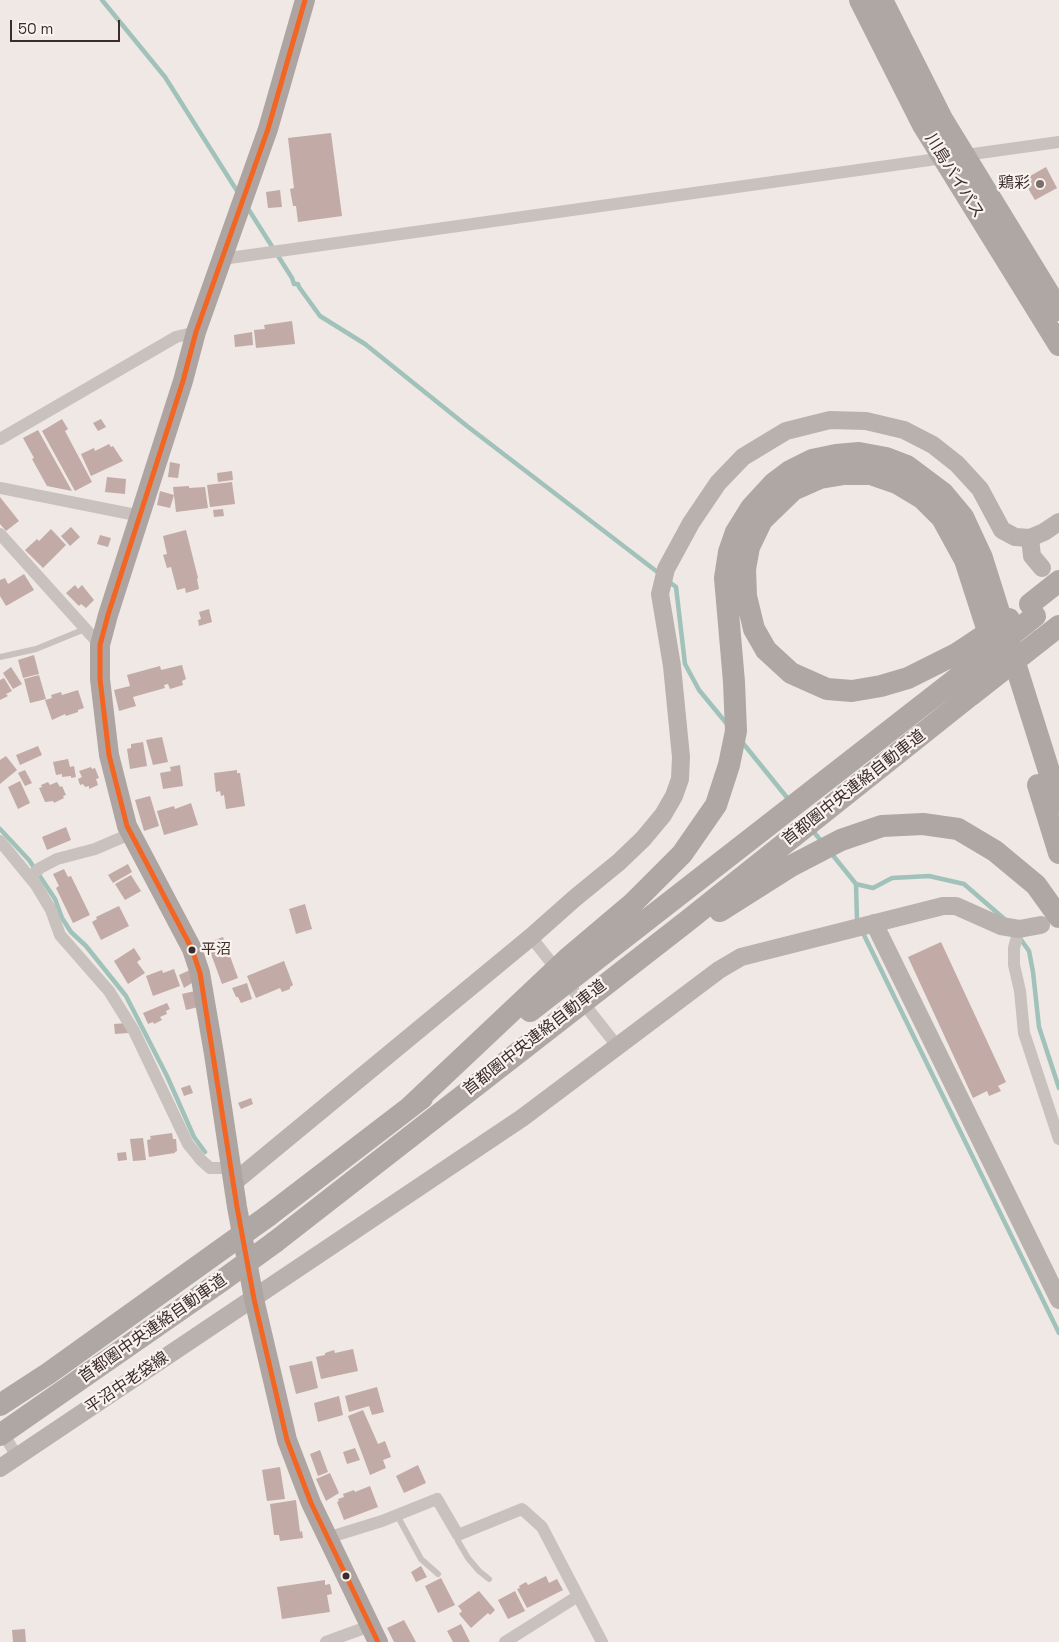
<!DOCTYPE html>
<meta charset="utf-8">
<style>
body{margin:0}
#map{position:relative;width:1059px;height:1642px;overflow:hidden;background:#efe8e4;font-family:"Space Grotesk",sans-serif}
canvas{display:block}
.scale{position:absolute;left:10px;top:20px;width:110px;height:22px;box-sizing:border-box;border:2px solid #3a2d2b;border-top:0;padding-left:6px;font-size:15px;line-height:18px;white-space:nowrap;color:#3a2d2b;-webkit-text-stroke:4px #faf2ed;paint-order:stroke}
</style>
<div id="map">
<canvas width="1059" height="1642"></canvas>
<div class="scale">50 m</div>
</div>
<script>
const context = document.querySelector('canvas').getContext('2d');
context.lineJoin = 'round';
const toPath = rows => new Path2D(rows.map(r => 'M' + r).join(''));
function stroke(path, color, width, dash) { context.strokeStyle = color; context.lineWidth = width; context.lineCap = dash ? 'butt' : 'round'; context.setLineDash(dash || []); context.stroke(path); }
function paint(path, color) { context.fillStyle = color; context.fill(path, 'evenodd'); }
function label(font, color, halo, rows, align = 'center') {
  context.font = font + ' "Space Grotesk","Noto Sans JP",sans-serif'; context.lineWidth = 4.5; context.setLineDash([]); context.textBaseline = 'middle'; context.strokeStyle = halo; context.fillStyle = color; for (const [text, x, y, turn = 0] of rows) {
    context.save(); context.translate(x, y); context.rotate((+turn || 0) * Math.PI / 180); context.textAlign = isNaN(turn) ? turn : align; if (halo) context.strokeText(text, 0, 0); context.fillText(text, 0, 0); context.restore();
  }
}
stroke(toPath([
 [102,0,165,77,239,194],
 [247,207,292,278,294,284,298,284,299,287,320,316,365,344,467,426,660,574],
 [668,581,676,587,685,664,699,690,727,724],
 [742,742,789,800],
 [0,829,29,860,55,899,62,918,71,932,86,946,126,996,167,1076,194,1137,205,1152],
 [812,830,823,843],
 [831,853,856,884,857,921,858,924],
 [856,884,873,888,892,878,929,876,964,884,1009,923],
 [862,931,1059,1333],
 [1019,937,1029,951,1033,972,1039,1027,1059,1088]
]), '#a1c1bb', 4.5);
paint(toPath([
 [331,133,342,216,298,222,296,206,293,206,290,189,294,188,288,138],
 [1046,167,1057,188,1035,200,1023,180],
 [280,190,282,207,268,208,266,192],
 [292,321,295,344,256,348,254,330,265,329,264,325],
 [252,332,253,345,235,347,234,335],
 [62,419,68,429,65,431,92,482,75,491,42,431],
 [101,419,106,427,98,431,93,423],
 [38,430,72,491,47,486,32,459,34,458,23,438],
 [109,444,111,447,113,446,123,461,91,476,81,454,94,448,95,451],
 [170,462,180,464,178,478,168,477],
 [232,471,233,480,218,482,217,473],
 [107,477,126,479,125,494,105,492],
 [232,482,235,504,210,507,207,485],
 [189,486,189,488,205,487,208,508,176,512,173,487],
 [160,491,174,495,170,508,157,505],
 [0,497,19,521,6,531,0,524],
 [223,509,224,516,214,517,213,510],
 [71,527,80,537,70,546,61,536],
 [51,529,66,545,43,568,25,550,37,539,39,541],
 [186,530,198,578,197,579,199,589,186,593,185,588,177,590,171,567,167,568,163,555,167,554,163,536],
 [100,535,111,538,108,547,97,544],
 [24,574,34,590,6,606,0,596,0,580,5,578,8,584],
 [75,585,78,589,82,585,94,600,86,608,81,604,79,606,66,593],
 [209,609,212,622,199,626,198,620,201,619,199,612],
 [34,655,39,674,23,678,18,660],
 [182,665,186,679,182,681,183,685,170,689,168,684,164,685,165,688,133,697,136,706,119,711,114,690,130,686,127,675,160,666,161,670],
 [11,667,22,684,13,689,3,673],
 [39,675,46,699,30,703,24,679],
 [4,678,12,691,6,694,8,696,0,700,0,680],
 [78,690,84,708,78,710,78,712,66,716,65,714,52,720,45,700,52,698,51,695,61,692,62,695],
 [162,737,168,762,153,765,146,740],
 [143,742,147,766,130,769,127,749,131,748,131,744],
 [38,746,42,755,20,765,16,755],
 [6,756,17,770,0,784,0,760],
 [68,759,70,767,74,766,76,777,71,778,71,776,62,777,62,774,56,775,53,762],
 [180,765,183,786,163,789,160,773,171,771,170,767],
 [91,767,92,769,95,768,99,778,96,779,98,785,89,789,89,786,85,787,83,784,80,785,78,779,82,777,79,771],
 [25,770,32,783,25,786,18,773],
 [237,770,237,773,240,773,245,806,226,809,224,795,221,796,220,791,216,792,214,773],
 [20,781,30,803,18,809,8,787],
 [48,782,50,785,57,782,60,787,62,786,66,795,63,796,64,798,54,803,53,801,45,802,39,788,42,787,41,785],
 [150,796,159,826,144,831,135,800],
 [191,803,198,825,164,835,157,811,174,806,175,809],
 [66,827,71,840,47,850,42,837],
 [128,864,132,872,113,883,108,875],
 [64,869,68,877,71,876,90,915,73,923,56,888,59,886,53,874],
 [131,875,141,891,125,900,115,884],
 [305,904,312,929,296,934,289,909],
 [119,906,129,926,101,940,92,922,97,919,96,917],
 [223,937,238,978,222,984,207,943],
 [941,942,1006,1082,998,1086,1001,1091,989,1096,987,1091,973,1098,908,957],
 [134,948,141,959,137,962,145,973,128,984,114,961],
 [284,961,293,985,290,987,290,989,282,992,280,988,256,998,247,976],
 [174,969,180,986,153,996,146,976,162,970,163,973],
 [190,970,195,981,184,988,179,975],
 [247,983,252,999,241,1003,238,997,236,997,232,988],
 [195,991,198,1007,186,1010,182,994],
 [167,1003,170,1009,166,1011,167,1014,160,1017,162,1020,154,1024,153,1022,148,1024,143,1013],
 [127,1023,128,1033,115,1034,114,1024],
 [190,1085,193,1093,184,1096,181,1088],
 [251,1098,253,1104,241,1109,238,1103],
 [172,1133,173,1139,176,1139,177,1151,175,1152,175,1153,149,1157,147,1140,151,1139,150,1136],
 [143,1138,146,1160,133,1161,130,1139],
 [126,1152,127,1160,118,1161,117,1153],
 [353,1349,358,1371,321,1379,316,1357,325,1355,325,1353,334,1350,335,1353],
 [312,1361,318,1388,296,1394,289,1366],
 [377,1387,384,1412,372,1415,369,1406,349,1412,345,1396],
 [339,1396,343,1415,318,1422,314,1403],
 [363,1410,378,1444,385,1441,391,1457,383,1460,386,1468,370,1475,348,1416],
 [355,1448,360,1460,347,1464,343,1452],
 [320,1450,328,1472,318,1476,310,1454],
 [418,1465,426,1483,404,1493,396,1476],
 [280,1467,285,1499,267,1501,262,1470],
 [330,1473,339,1493,326,1501,316,1479],
 [370,1486,378,1507,344,1520,337,1502,339,1501,338,1499,344,1497,343,1494,354,1490,355,1492],
 [296,1500,300,1532,302,1531,303,1538,280,1541,279,1535,274,1535,270,1504],
 [421,1566,427,1577,416,1582,411,1572],
 [546,1576,549,1583,557,1579,563,1590,527,1608,517,1589,520,1588,519,1586,526,1582,528,1585],
 [441,1578,455,1605,438,1613,425,1586],
 [325,1580,325,1585,330,1584,332,1594,327,1595,330,1612,282,1619,277,1587],
 [479,1591,495,1610,490,1615,488,1613,471,1628,459,1614,462,1611,458,1606],
 [515,1591,525,1611,508,1619,498,1600],
 [404,1620,416,1642,394,1642,387,1628],
 [461,1624,470,1642,453,1642,447,1631],
 [25,1629,26,1642,13,1642,12,1630]
]), '#c2aaa6');
stroke(toPath([
 [0,657,36,649,85,629],
 [397,1515,421,1559,438,1574],
 [458,1535,458,1541,468,1558,479,1571,489,1579]
]), '#c9c1bd', 6);
stroke(toPath([
 [222,259,1059,142],
 [0,439,176,337,196,332],
 [0,488,141,516],
 [0,534,100,645],
 [0,841,36,885,51,910,60,935,109,991,134,1031,188,1144,201,1160,210,1168,231,1168],
 [30,877,40,868,57,859,95,849,130,834],
 [1019,929,1014,948,1014,965,1020,991,1024,1033,1059,1139],
 [531,937,618,1047],
 [1,1429,17,1457],
 [327,1538,382,1521,437,1499,458,1535,522,1509,542,1527,602,1642],
 [326,1642,370,1626],
 [505,1642,578,1596]
]), '#c9c1bd', 12);
stroke(toPath([
 [1030,538,1032,556,1042,568],
 [874,923,1059,1300],
 [233,1183,531,937,575,898,619,862,643,839,663,815,674,796,680,779,681,757,672,666,660,594,666,569,691,523,718,483,743,457,786,431,830,420,866,421,904,430,933,445,957,464,980,489,1002,530,1015,537,1030,538,1044,532,1059,522],
 [0,1468,522,1118,719,970,741,957,943,906,956,906,1001,926,1019,929,1041,925]
]), '#b9b1ae', 18);
stroke(toPath([
 [305,0,268,129,196,332,183,381,108,615,100,645,100,679,109,755,127,826,192,949,200,973,214,1054,237,1207,254,1299,287,1440,311,1503,378,1642]
]), '#aea5a2', 20);
stroke(toPath([
 [860,0,923,125,1059,345],
 [882,0,942,119,1059,310],
 [1030,604,1059,581],
 [1041,640,1059,626],
 [958,653,908,678,881,686,852,691,827,689,791,673,766,650,754,629,746,596,745,569,749,547,762,520,793,490,820,478,844,474,871,474,897,483,922,498,942,518,965,560,994,650],
 [1038,785,1059,853],
 [720,911,791,866,841,840,882,826,923,824,958,829,995,851,1036,885,1059,917],
 [530,1011,965,672],
 [410,1107,567,959,632,904,682,854,716,805,729,765,736,731,734,682,725,578,729,552,736,532,751,508,774,483,790,471,812,460,836,455,859,453,886,458,907,466,943,493,963,517,982,558,1059,803],
 [268,1216,422,1098],
 [275,1242,686,922,971,695]
]), '#aea7a3', 22);
stroke(toPath([
 [958,653,1009,619],
 [965,672,1035,616],
 [971,695,1041,640],
 [0,1405,49,1373,268,1216],
 [0,1435,220,1282,275,1242]
]), '#aea7a3', 22);
stroke(toPath([
 [305,0,268,129,196,332,183,381,108,615,100,645,100,679,109,755,127,826,192,949,200,973,237,1207,254,1299,287,1440,311,1503,378,1642]
]), '#f26522', 5);
for (const [x, y, r, color] of [
 [1040,184,5,"#796e6c"],
 [192,950,4.5,"#3a2d2b"],
 [346,1576,4.5,"#3a2d2b"]
]) { const dot = new Path2D(); dot.arc(x, y, r, 0, 2 * Math.PI); context.fillStyle = color; context.fill(dot); stroke(dot, '#faf2ed', 2); }
label('15px', '#3a2d2b', '#faf2ed', [
 ["平沼",201,950]
], 'left');
label('16px', '#3a2d2b', '#faf2ed', [
 ["川島バイパス",954,176,58],
 ["首都圏中央連絡自動車道",854,788,-38],
 ["首都圏中央連絡自動車道",535,1038,-38],
 ["首都圏中央連絡自動車道",153,1329,-35],
 ["平沼中老袋線",127,1383,-34]
]);
label('16px', '#3a2d2b', '#faf2ed', [
 ["鶏彩",1030,184]
], 'right');
</script>
